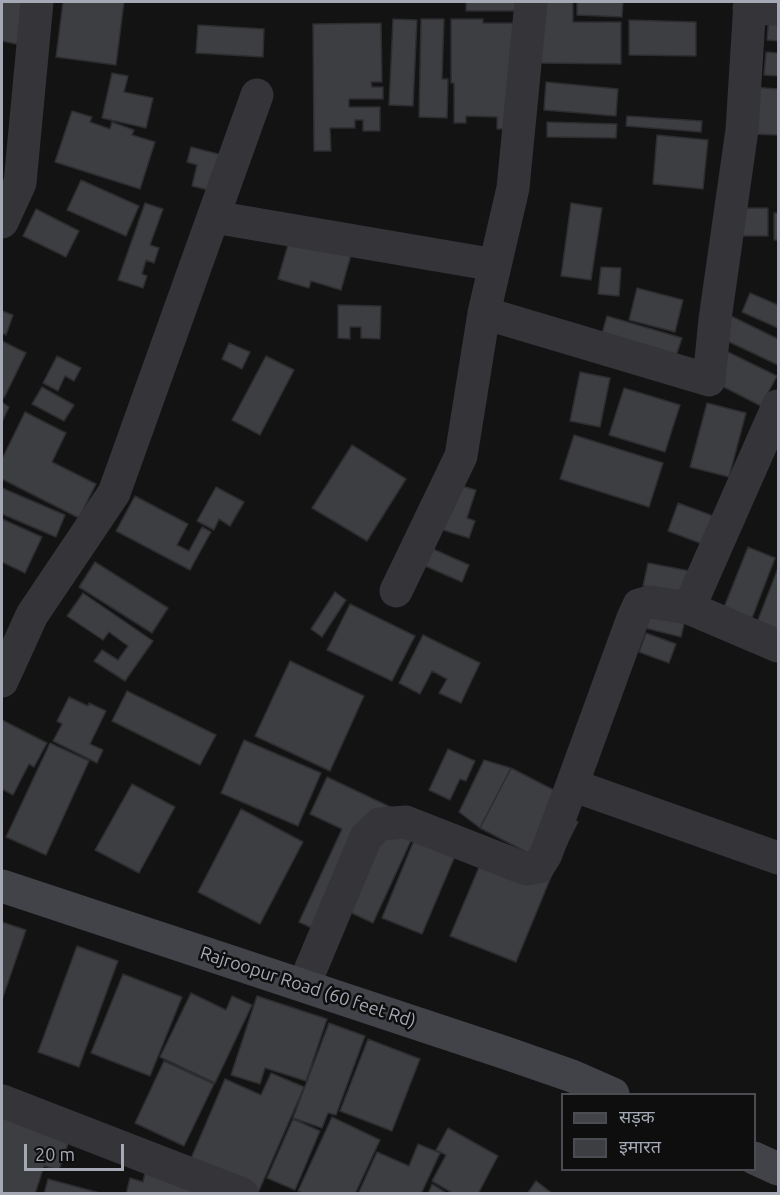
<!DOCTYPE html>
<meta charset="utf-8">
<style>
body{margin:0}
#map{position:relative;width:780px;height:1195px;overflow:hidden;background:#131314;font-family:Ubuntu,"Noto Sans Devanagari",sans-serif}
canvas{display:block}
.frame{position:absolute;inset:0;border:3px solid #a4a9b5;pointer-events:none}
.legend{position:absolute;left:561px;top:1093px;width:195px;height:78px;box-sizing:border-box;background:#0e0e0f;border:2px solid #4a4c51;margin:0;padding:8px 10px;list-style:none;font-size:18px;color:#a4a9b5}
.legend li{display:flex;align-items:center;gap:12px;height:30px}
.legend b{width:30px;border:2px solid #4a4c51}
.scale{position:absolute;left:24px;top:1144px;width:100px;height:27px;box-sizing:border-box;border:3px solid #a4a9b5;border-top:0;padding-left:8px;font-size:18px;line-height:21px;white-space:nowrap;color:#a4a9b5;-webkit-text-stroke:4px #0e0e0f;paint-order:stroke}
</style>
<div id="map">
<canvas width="780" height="1195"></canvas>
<div class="frame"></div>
<ul class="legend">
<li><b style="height:8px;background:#424349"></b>सड़क</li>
<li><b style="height:16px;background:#3d3e41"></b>इमारत</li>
</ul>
<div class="scale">20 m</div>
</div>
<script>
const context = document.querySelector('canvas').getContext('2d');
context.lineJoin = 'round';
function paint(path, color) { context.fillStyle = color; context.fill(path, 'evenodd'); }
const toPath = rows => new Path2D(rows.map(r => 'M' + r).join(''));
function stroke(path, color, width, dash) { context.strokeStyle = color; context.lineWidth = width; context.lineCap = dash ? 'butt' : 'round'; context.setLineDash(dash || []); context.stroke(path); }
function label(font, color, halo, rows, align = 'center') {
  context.font = font + ' Ubuntu,sans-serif'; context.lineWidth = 5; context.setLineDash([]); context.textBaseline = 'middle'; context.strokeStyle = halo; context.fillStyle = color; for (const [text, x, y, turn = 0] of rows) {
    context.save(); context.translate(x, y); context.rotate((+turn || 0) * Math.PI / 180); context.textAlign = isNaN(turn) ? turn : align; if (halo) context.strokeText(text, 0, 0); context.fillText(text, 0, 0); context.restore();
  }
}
const building = toPath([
 [2,2,27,2,21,45,2,41,2,2],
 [63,2,124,2,116,65,56,57,63,2],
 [466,2,527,2,527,11,466,11,466,2],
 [537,2,573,2,573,22,621,22,621,64,536,63,537,2],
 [577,2,623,2,622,17,577,15,577,2],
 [769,14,778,15,778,41,767,40,769,14],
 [393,19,417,20,413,106,389,105,393,19],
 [421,19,444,19,442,79,448,79,447,118,419,117,421,19],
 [451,19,483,19,483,23,520,23,512,129,497,129,497,117,466,116,466,123,454,123,454,83,451,83,451,19],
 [629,20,696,22,696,56,629,55,629,20],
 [381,23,382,82,371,82,372,87,383,87,383,99,349,99,349,107,380,107,380,131,363,131,363,120,355,120,355,128,330,128,331,151,314,151,313,24,381,23],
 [198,25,264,29,263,57,196,53,198,25],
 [766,52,778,53,778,76,764,75,766,52],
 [112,73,128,76,124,92,153,98,146,128,102,118,112,73],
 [546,82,618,89,616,116,544,110,546,82],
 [752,87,778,89,778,135,749,134,752,87],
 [72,111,92,117,90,122,110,129,112,122,134,130,132,135,155,142,140,189,55,162,72,111],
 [627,116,702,121,701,132,626,126,627,116],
 [547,122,617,124,616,138,547,137,547,122],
 [657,135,708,140,703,189,653,184,657,135],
 [191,147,226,156,217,192,192,186,197,165,187,162,191,147],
 [81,180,139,206,126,236,67,210,81,180],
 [145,203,163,209,150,245,159,248,154,263,146,260,142,274,147,276,143,288,118,280,145,203],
 [571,203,602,208,591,280,561,276,571,203],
 [741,208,768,208,768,236,741,236,741,208],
 [36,209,79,231,66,257,23,236,36,209],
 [774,213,778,213,778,240,774,240,774,213],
 [292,231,353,248,341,290,311,281,309,288,278,279,292,231],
 [601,267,621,268,619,296,598,294,601,267],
 [637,288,683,300,675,332,629,320,637,288],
 [750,293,778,305,778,328,742,312,750,293],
 [338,305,381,306,380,339,361,338,361,327,350,327,350,339,338,338,338,305],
 [2,311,13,315,6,335,2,333,2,311],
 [607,316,682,338,675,359,601,337,607,316],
 [731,316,778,339,778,365,721,338,731,316],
 [2,341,26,353,4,398,2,396,2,341],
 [229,343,250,352,242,369,222,359,229,343],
 [728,352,777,376,761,406,714,382,728,352],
 [57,356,81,368,74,381,65,376,58,391,43,383,57,356],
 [266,356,294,370,260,435,232,420,266,356],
 [580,372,610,378,600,427,570,421,580,372],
 [42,387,74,405,64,421,32,404,42,387],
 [624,388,680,405,665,452,609,435,624,388],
 [2,402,9,407,2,422,2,402],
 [707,403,746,413,729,477,690,467,707,403],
 [25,412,66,433,52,462,96,484,79,518,2,479,2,459,25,412],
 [574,435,663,463,649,507,560,479,574,435],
 [352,445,406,479,367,541,312,508,352,445],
 [458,485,476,490,467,518,475,521,469,538,443,530,458,485],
 [216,487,244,502,230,526,219,519,214,530,197,521,216,487],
 [2,488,65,515,56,537,2,514,2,488],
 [135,496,188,524,177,545,189,551,202,527,211,532,190,570,116,531,135,496],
 [678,503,716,517,705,545,668,531,678,503],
 [2,519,42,537,25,573,2,562,2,519],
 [424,545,469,565,462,582,416,562,424,545],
 [748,547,775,558,749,626,721,615,748,547],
 [95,562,168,608,152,633,79,587,95,562],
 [648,563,690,571,686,593,643,586,648,563],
 [778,568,778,634,756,625,778,568],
 [335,592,346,600,322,637,311,629,335,592],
 [83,593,153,641,125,681,94,661,102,650,118,660,128,646,109,632,103,640,67,616,83,593],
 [638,603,686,615,681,637,633,625,638,603],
 [350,604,415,636,392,681,327,650,350,604],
 [646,633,676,644,669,663,639,652,646,633],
 [423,635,480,663,461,703,439,693,447,679,432,671,420,694,399,683,423,635],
 [290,661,364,696,330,771,255,736,290,661],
 [127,691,216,735,200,765,112,721,127,691],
 [69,697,88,706,89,703,106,711,90,744,103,750,97,763,53,741,62,724,57,721,69,697],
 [2,720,47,743,34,767,29,764,13,795,2,789,2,720],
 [244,740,321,773,298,826,221,793,244,740],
 [50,743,89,761,46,855,6,837,50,743],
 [448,749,475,761,466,781,460,779,450,800,429,790,448,749],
 [484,760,511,768,480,828,459,812,484,760],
 [511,768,575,801,567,817,578,822,555,867,480,828,511,768],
 [327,777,420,821,373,923,343,909,331,937,299,922,342,829,310,814,327,777],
 [132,784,175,807,139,873,95,850,132,784],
 [241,809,303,842,260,924,198,892,241,809],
 [417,833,458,849,422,934,382,918,417,833],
 [490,841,555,867,516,962,450,936,490,841],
 [2,922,26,930,2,1000,2,922],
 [77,946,118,961,79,1067,38,1052,77,946],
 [123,974,182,997,150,1076,91,1053,123,974],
 [191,993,226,1010,232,996,252,1005,215,1083,160,1057,191,993],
 [257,996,327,1019,306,1081,265,1068,260,1084,231,1075,257,996],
 [329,1023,365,1036,336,1115,328,1113,322,1128,293,1118,329,1023],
 [368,1039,420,1059,392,1131,340,1111,368,1039],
 [164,1061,214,1084,184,1146,135,1123,164,1061],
 [271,1073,304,1087,258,1193,189,1163,225,1079,261,1095,271,1073],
 [2,1113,71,1135,59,1170,44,1166,35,1194,2,1194,2,1113],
 [332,1117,380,1140,355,1194,304,1194,298,1191,332,1117],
 [293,1119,320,1131,295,1190,267,1178,293,1119],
 [448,1128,498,1156,478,1194,454,1194,432,1181,446,1155,436,1150,448,1128],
 [418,1144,440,1153,421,1194,358,1194,377,1152,409,1166,418,1144],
 [146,1168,215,1194,126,1194,130,1178,143,1182,146,1168],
 [48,1179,100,1193,100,1194,44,1194,48,1179],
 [536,1181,553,1194,527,1194,536,1181],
 [432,1184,448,1194,428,1194,432,1184]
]);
paint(building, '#3d3e41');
stroke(building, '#2d2d30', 1.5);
stroke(toPath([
 [749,8,778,9],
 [214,217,495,265],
 [2,222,20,183,37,2],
 [484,313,709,380,715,319,742,130,750,2],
 [778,406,689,608,778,646],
 [396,591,461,456,484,313,513,188,531,2],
 [689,608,650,602,639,605,633,618,572,785,778,858],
 [2,681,32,615,114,493,257,95],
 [304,985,366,837,380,824,406,822,526,869,538,867,546,854,572,785],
 [2,1101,242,1194]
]), '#343439', 33);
stroke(toPath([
 [2,886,506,1053,572,1076,613,1094],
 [754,1158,778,1169]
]), '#424349', 33);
label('18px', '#a4a9b5', '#0e0e0f', [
 ["Rajroopur Road (60 feet Rd)",308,987,18]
]);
</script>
